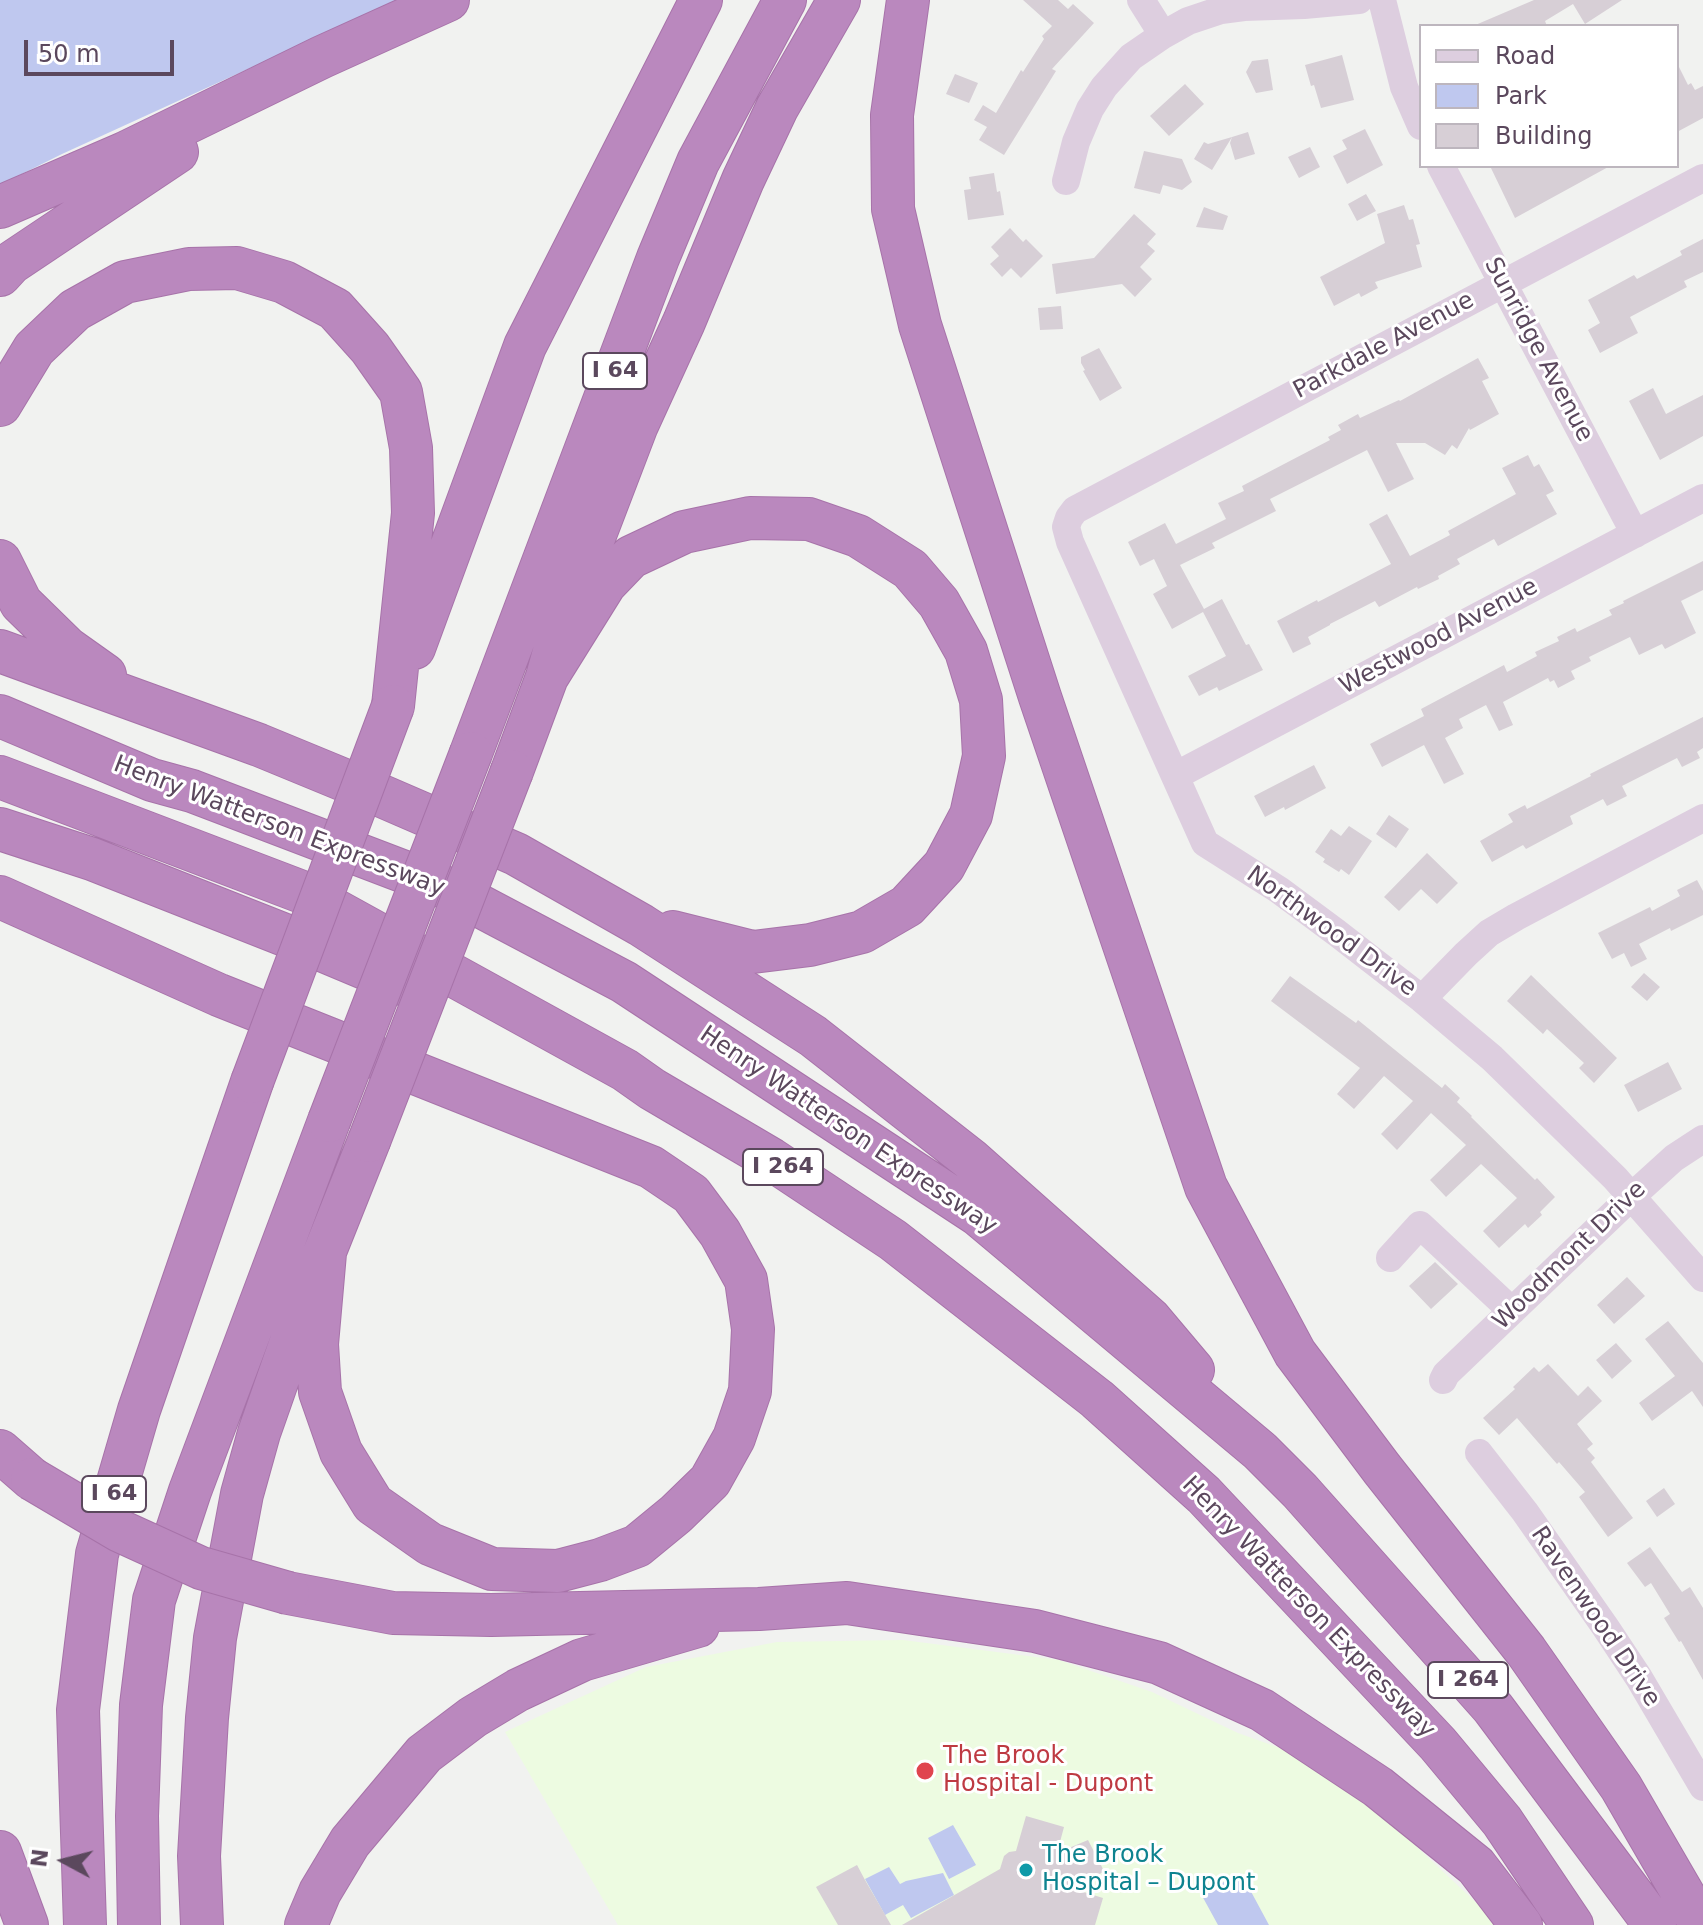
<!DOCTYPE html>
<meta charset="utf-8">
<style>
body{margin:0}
#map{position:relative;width:1703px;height:1925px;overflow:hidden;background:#f1f2f0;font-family:"DejaVu Sans",sans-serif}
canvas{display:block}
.legend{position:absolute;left:1419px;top:24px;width:260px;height:144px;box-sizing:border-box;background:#fff;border:2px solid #bdb6be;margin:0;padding:10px 14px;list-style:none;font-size:24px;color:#5b485d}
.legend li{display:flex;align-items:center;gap:16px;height:40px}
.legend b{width:40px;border:2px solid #bdb6be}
.north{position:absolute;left:24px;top:1821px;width:80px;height:80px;-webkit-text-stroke:6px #fff;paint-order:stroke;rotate:277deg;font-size:22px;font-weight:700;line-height:32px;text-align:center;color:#5b485d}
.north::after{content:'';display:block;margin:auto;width:28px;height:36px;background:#5b485d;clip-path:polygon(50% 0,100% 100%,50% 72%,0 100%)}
.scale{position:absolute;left:24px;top:40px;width:150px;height:36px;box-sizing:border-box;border:4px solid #5b485d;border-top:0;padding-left:10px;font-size:24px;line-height:28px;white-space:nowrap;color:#5b485d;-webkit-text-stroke:6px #fff;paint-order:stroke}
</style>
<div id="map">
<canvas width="1703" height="1925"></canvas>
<ul class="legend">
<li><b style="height:10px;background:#ddcedf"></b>Road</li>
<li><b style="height:22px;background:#bfc8ef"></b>Park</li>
<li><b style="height:22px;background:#d7cfd6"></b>Building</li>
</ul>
<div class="north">N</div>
<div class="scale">50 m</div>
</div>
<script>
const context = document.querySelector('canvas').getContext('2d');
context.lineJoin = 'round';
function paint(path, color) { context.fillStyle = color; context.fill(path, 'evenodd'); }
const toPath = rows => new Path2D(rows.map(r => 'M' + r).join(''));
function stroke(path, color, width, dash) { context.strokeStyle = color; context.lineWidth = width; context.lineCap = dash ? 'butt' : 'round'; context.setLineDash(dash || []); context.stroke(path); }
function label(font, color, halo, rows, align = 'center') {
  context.font = font + ' "DejaVu Sans",sans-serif'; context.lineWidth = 6; context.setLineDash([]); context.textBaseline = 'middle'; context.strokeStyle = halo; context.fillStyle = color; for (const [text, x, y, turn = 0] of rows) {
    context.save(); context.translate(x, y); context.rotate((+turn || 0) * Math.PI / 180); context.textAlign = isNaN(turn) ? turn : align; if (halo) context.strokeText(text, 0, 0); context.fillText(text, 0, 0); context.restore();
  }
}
paint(toPath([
 [903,1640,1059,1660,1152,1692,1238,1733,1291,1752,1355,1789,1484,1910,1496,1925,618,1925,505,1732,646,1667,777,1642]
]), '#edfbe1');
paint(toPath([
 [0,0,399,0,62,154,0,185],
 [953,1825,976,1865,949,1879,928,1838],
 [889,1867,900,1884,906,1881,943,1873,954,1895,911,1918,903,1905,885,1915,865,1879],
 [1241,1873,1269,1925,1218,1925,1201,1894]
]), '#bfc8ef');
paint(toPath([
 [1023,0,1058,0,1068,9,1073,4,1094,23,1052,69,1056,71,1004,155,979,140,987,127,974,120,983,105,996,113,1021,70,1023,72,1044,39,1042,36,1052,26],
 [1534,0,1622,0,1585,24,1573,4,1545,21,1547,26,1473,26],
 [1342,55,1354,100,1321,108,1314,85,1311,86,1305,65],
 [1268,59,1273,90,1256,93,1246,72,1252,61],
 [1677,63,1688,85,1691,83,1695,90,1703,86,1703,118,1677,132],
 [955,74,978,83,969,103,946,94],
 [1185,84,1204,104,1169,136,1150,116],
 [1365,129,1383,165,1347,184,1333,156,1347,149,1342,140],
 [1248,132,1255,154,1235,160,1230,143,1232,137],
 [1232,137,1212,170,1194,159,1204,142,1208,144],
 [1310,147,1320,167,1299,178,1288,157],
 [1144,151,1182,159,1192,182,1182,190,1163,185,1160,194,1134,188],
 [1490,166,1610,166,1515,218],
 [994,173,997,192,1000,191,1004,215,968,220,964,190,971,189,969,177],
 [1366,194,1376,211,1357,221,1348,204],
 [1404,205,1409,220,1413,219,1420,244,1416,245,1422,267,1375,282,1378,288,1361,297,1359,293,1334,306,1320,277,1385,243,1377,214],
 [1204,207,1228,216,1223,230,1196,227],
 [1134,214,1156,234,1147,244,1155,251,1140,267,1152,279,1135,297,1122,284,1056,294,1052,264,1094,258],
 [1010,228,1023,242,1026,239,1043,256,1021,278,1011,268,1002,277,990,264,999,256,991,247],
 [1703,239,1703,272,1684,281,1687,287,1630,317,1638,333,1600,353,1588,330,1600,323,1588,300,1634,275,1637,279,1682,255,1680,251],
 [1061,306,1063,329,1040,330,1038,308],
 [1099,348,1122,388,1100,401,1083,371,1085,370,1081,363,1081,357],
 [1478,358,1489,378,1482,381,1499,414,1470,430,1469,428,1457,449,1452,445,1445,455,1425,443,1396,443,1414,479,1388,492,1367,450,1270,499,1276,511,1212,543,1215,548,1180,565,1204,609,1222,599,1246,645,1249,644,1263,670,1219,691,1217,687,1199,696,1188,676,1226,656,1203,612,1172,629,1153,594,1167,586,1154,559,1140,566,1128,542,1165,523,1176,544,1226,519,1218,503,1244,491,1242,486,1330,440,1328,437,1341,430,1338,425,1358,414,1360,418,1399,400,1400,401],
 [1653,388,1666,414,1703,395,1703,436,1660,460,1629,401],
 [1528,455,1534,467,1539,464,1554,491,1546,495,1557,514,1498,546,1494,539,1457,559,1460,564,1438,576,1439,579,1418,589,1417,587,1379,607,1375,601,1330,624,1330,625,1308,637,1311,644,1293,653,1277,621,1317,600,1318,602,1391,564,1369,524,1387,514,1410,556,1450,535,1448,531,1516,494,1502,468],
 [1703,561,1703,590,1681,601,1696,633,1665,649,1662,644,1639,655,1630,637,1589,657,1591,661,1571,671,1575,679,1558,688,1554,680,1550,682,1548,678,1503,702,1513,725,1499,731,1486,705,1459,719,1463,728,1445,738,1464,774,1444,784,1424,745,1382,767,1370,744,1424,716,1421,709,1504,665,1507,672,1537,656,1535,652,1559,641,1557,637,1575,628,1577,632,1612,615,1609,610,1624,603,1623,601],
 [1703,717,1703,748,1697,752,1700,758,1682,767,1677,758,1622,786,1627,796,1607,806,1603,799,1570,816,1573,824,1526,849,1523,845,1492,862,1480,841,1513,822,1508,814,1525,805,1527,809,1591,776,1590,774],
 [1314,765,1326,788,1285,810,1284,807,1265,817,1254,796],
 [1389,815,1409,829,1396,848,1376,834],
 [1349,826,1372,841,1349,875,1341,869,1339,872,1323,862,1325,859,1315,852,1331,829,1341,836],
 [1427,853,1458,883,1437,904,1421,889,1399,911,1384,897],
 [1697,880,1703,891,1703,915,1671,931,1670,928,1639,944,1647,959,1631,967,1624,953,1612,959,1598,933,1650,907,1652,911,1680,896,1677,890],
 [1644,973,1660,987,1647,1001,1631,987],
 [1531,975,1617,1058,1594,1083,1579,1068,1584,1063,1547,1029,1543,1034,1507,1001],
 [1290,976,1356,1023,1358,1020,1442,1088,1445,1084,1460,1098,1457,1102,1472,1116,1471,1117,1535,1180,1537,1178,1555,1197,1540,1212,1542,1215,1528,1228,1525,1224,1499,1248,1483,1231,1517,1198,1481,1164,1446,1197,1430,1180,1466,1145,1431,1113,1397,1150,1381,1134,1413,1101,1384,1076,1354,1109,1337,1094,1360,1068,1271,1001],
 [1668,1062,1682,1089,1638,1112,1624,1085],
 [1435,1262,1458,1284,1431,1309,1409,1286],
 [1627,1277,1645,1296,1614,1324,1597,1305],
 [1668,1321,1703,1363,1703,1407,1692,1391,1652,1421,1639,1403,1675,1376,1645,1339],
 [1616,1343,1632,1361,1612,1379,1596,1360],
 [1548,1364,1578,1396,1588,1386,1602,1401,1577,1424,1593,1444,1587,1449,1595,1458,1591,1462,1633,1518,1608,1537,1579,1497,1585,1492,1559,1462,1557,1464,1517,1418,1499,1435,1483,1418,1515,1389,1513,1387,1534,1367,1539,1372],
 [1664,1488,1675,1504,1657,1517,1646,1501],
 [1650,1547,1682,1592,1690,1587,1703,1608,1703,1680,1681,1641,1679,1642,1664,1618,1670,1614,1651,1583,1645,1587,1627,1563],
 [1026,1816,1064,1827,1057,1853,1088,1840,1104,1871,1077,1890,1103,1898,1095,1925,902,1925,1000,1869,1004,1856,1009,1852,1016,1851],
 [857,1865,865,1880,891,1925,838,1925,816,1887]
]), '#d7cfd6');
const highway = toPath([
 [908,0,892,115,893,209,920,325,1040,697,1206,1187,1295,1353,1382,1469,1526,1651,1621,1787,1701,1925],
 [0,207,125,153,322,57,448,0],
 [0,275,11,263,177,152],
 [0,405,34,349,75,310,125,282,189,269,237,268,284,282,335,309,370,348,401,392,411,448,413,513,393,706],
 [0,561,21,603,67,648,105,675],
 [414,648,525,346,701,0],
 [0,651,259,745,361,787,516,854,641,925,813,1036,970,1159,1150,1319,1193,1370],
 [547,677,605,584,631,557,684,532,750,518,809,519,858,536,910,569,939,603,966,651,981,700,984,756,971,815,944,866,907,906,862,932,810,945,753,952,673,932],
 [0,716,152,780,192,791,444,887,624,982,977,1214,1260,1451,1300,1491,1493,1708,1655,1925],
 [471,753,658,258,698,162,785,0],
 [512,771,547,677,564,616,637,425,684,322,743,180,777,108,839,0],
 [0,777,302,892,625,1070,652,1089,771,1159,893,1240,1097,1399,1204,1495,1438,1744,1502,1821,1572,1925],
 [0,829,92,859,305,943,417,990],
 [0,897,219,995,651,1167,691,1194,720,1233,746,1280,753,1329,750,1391,734,1438,710,1481,676,1514,637,1546,600,1560,558,1571,492,1569,430,1544,373,1504,341,1452,320,1392,317,1344,325,1253],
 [0,1451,32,1479],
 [288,1593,393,1613,491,1615,759,1609,847,1603,1035,1631,1159,1663,1262,1710,1378,1787,1476,1866,1521,1925],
 [0,1852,27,1925],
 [85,1925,78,1710,97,1554,139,1410,252,1082],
 [139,1925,137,1816,141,1705,154,1600,190,1491,329,1121],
 [202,1925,199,1856,207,1718,215,1638,242,1494,259,1433,306,1299,369,1141],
 [306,1925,320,1892,350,1842,424,1754,473,1717,518,1690,582,1660,698,1626]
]);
stroke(highway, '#a773a9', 44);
stroke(toPath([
 [1141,0,1163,35],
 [1382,0,1404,87,1421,126],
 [1441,166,1635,534],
 [1703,178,1075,510,1069,518,1066,527,1070,542,1205,843,1279,890,1337,933,1422,999,1492,1058,1615,1178,1703,1278],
 [1066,181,1076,142,1090,109,1104,87,1131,57,1163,35,1188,21,1221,10,1244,7,1304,5,1359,0],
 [1175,776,1703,498],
 [1422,999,1466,954,1489,933,1516,917,1703,818],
 [1390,1258,1420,1225,1512,1311],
 [1443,1380,1446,1374,1631,1197,1674,1158,1703,1139],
 [1479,1453,1525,1512,1606,1628,1639,1678,1703,1787]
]), '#ddcedf', 28);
stroke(highway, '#ba88be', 42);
const highwayBridge = toPath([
 [252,1082,393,706],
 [329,1121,471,753],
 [369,1141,512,771],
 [32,1479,120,1531,201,1568,288,1593]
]);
stroke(highwayBridge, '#a773a9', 44, []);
stroke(highwayBridge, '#ba88be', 42);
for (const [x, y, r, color] of [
 [925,1771,10,"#e0444e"],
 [1026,1870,8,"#0f9aa8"]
]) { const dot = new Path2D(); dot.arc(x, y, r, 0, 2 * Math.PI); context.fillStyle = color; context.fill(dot); stroke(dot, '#fff', 3); }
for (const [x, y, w] of [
 [615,371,64],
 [783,1167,80],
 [114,1494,64],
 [1468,1680,80]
]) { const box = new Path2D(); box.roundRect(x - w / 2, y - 18, w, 36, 6); context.fillStyle = '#fff'; context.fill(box); stroke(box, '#5b485d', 2); }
label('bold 22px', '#5b485d', null, [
 ["I 64",615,371],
 ["I 264",783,1167],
 ["I 64",114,1494],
 ["I 264",1468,1680]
]);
label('24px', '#5b485d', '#fff', [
 ["Parkdale Avenue",1384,346,-28],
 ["Sunridge Avenue",1538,350,62],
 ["Westwood Avenue",1439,637,-28],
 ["Henry Watterson Expressway",279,827,21],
 ["Northwood Drive",1331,932,36],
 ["Henry Watterson Expressway",848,1131,34],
 ["Woodmont Drive",1570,1256,-44],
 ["Henry Watterson Expressway",1308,1608,46],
 ["Ravenwood Drive",1595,1617,56]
]);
label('24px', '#be3a42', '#fff', [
 ["The Brook",943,1757],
 ["Hospital - Dupont",943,1785]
], 'left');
label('24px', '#0d838f', '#fff', [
 ["The Brook",1042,1856],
 ["Hospital – Dupont",1042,1884]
], 'left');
</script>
